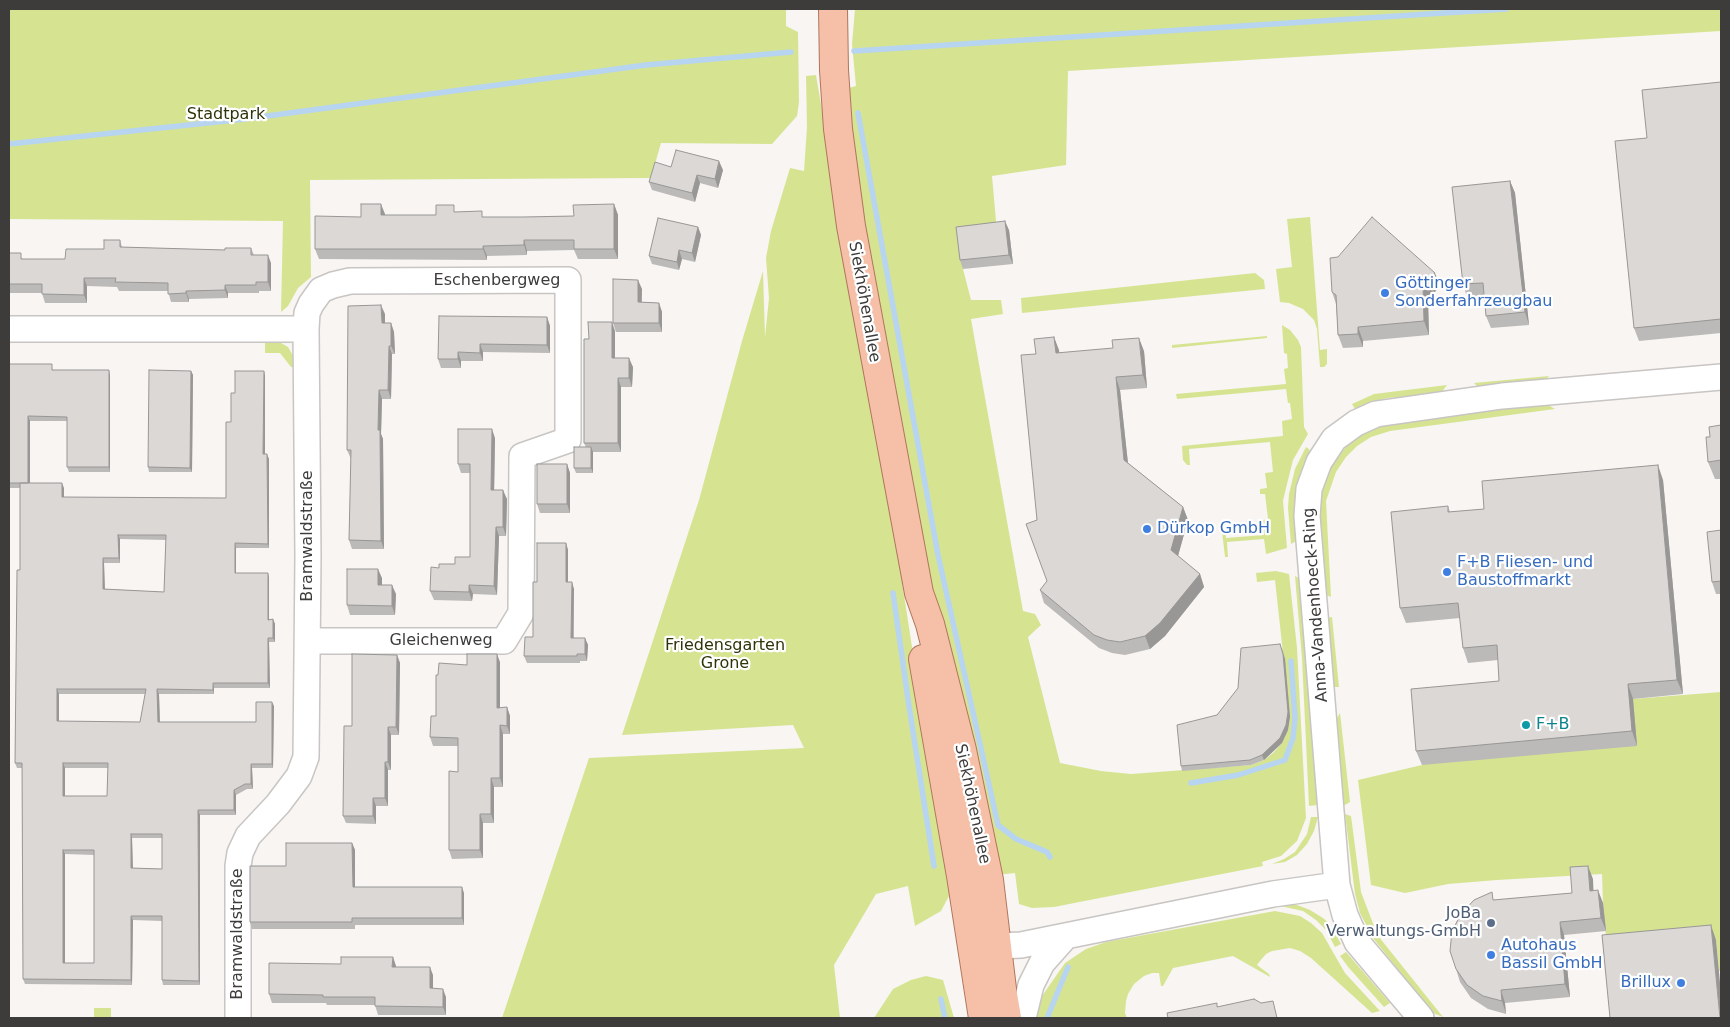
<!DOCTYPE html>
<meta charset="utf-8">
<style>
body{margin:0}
#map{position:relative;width:1730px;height:1027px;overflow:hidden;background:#f8f5f3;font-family:"DejaVu Sans",sans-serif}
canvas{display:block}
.frame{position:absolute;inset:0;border:10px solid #3d3c3b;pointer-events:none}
</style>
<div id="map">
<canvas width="1730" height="1027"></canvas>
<div class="frame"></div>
</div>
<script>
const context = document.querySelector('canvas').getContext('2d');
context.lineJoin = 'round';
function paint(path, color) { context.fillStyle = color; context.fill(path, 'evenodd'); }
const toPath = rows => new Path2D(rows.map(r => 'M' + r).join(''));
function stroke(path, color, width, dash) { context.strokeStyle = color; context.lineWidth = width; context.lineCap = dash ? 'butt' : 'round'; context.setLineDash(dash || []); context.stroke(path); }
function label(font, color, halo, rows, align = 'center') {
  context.font = font + ' "DejaVu Sans",sans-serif'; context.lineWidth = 4.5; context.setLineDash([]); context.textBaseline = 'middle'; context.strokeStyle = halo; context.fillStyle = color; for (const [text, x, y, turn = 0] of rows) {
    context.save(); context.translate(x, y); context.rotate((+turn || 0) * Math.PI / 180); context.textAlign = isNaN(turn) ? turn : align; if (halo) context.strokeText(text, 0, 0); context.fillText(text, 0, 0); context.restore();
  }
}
paint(toPath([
 [9,9,786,9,786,26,798,32,799,102,797,116,772,144,661,143,651,178,310,180,311,277,298,288,288,306,281,312,283,221,9,219],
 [855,9,1721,9,1721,31,1068,71,1066,165,992,176,997,232,963,269,971,300,1001,300,1003,314,971,319,1023,611,1035,614,1041,625,1028,637,1060,763,1101,771,1131,774,1251,765,1264,760,1273,753,1282,743,1288,730,1290,717,1275,580,1257,582,1256,573,1276,571,1289,574,1297,648,1306,818,1297,841,1281,856,1262,862,1263,866,1054,907,1032,908,1019,904,1015,873,995,875,915,523,854,187,845,89,856,86,852,44],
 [816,75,900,569,950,894,941,911,915,926,908,886,876,894,834,965,840,1018,502,1018,589,758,804,748,793,725,622,735,699,500,742,341,763,271,765,337,769,298,766,258,771,231,790,168,804,171,807,127,806,76],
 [1310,217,1320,350,1327,349,1327,364,1324,367,1320,367,1317,329,1314,320,1303,309,1289,303,1280,302,1276,269,1292,267,1287,219],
 [1255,273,1264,280,1265,289,1022,313,1021,298],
 [1282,325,1290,330,1298,340,1301,347,1304,427,1308,434,1293,460,1286,488,1283,501,1287,548,1266,554,1264,539,1227,542,1228,557,1225,557,1221,523,1225,523,1226,538,1264,535,1263,520,1268,519,1265,494,1260,494,1260,489,1267,488,1265,473,1273,472,1270,442,1189,449,1190,465,1187,465,1183,460,1182,446,1283,436,1282,421,1292,419,1290,403,1288,403,1286,389,1177,399,1176,394,1286,384,1284,369,1288,368,1287,354,1284,353],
 [1267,336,1267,338,1172,348,1172,345],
 [265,338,274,339,288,347,296,361,297,367,291,367,280,353,265,353],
 [1549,376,1543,383,1480,389,1474,383],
 [1447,385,1441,393,1388,398,1374,401,1355,409,1352,404,1374,394],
 [1543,402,1555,409,1390,431,1371,437,1357,446,1346,457,1336,472,1326,501,1331,597,1324,594,1320,518,1320,499,1330,470,1337,457,1347,446,1359,437,1371,429,1386,424],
 [1306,447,1309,449,1310,452,1301,472,1296,495,1295,510,1298,540,1291,544,1288,508,1289,494,1295,469],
 [1295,576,1302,580,1313,725,1317,805,1309,806,1302,658],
 [1332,617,1339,687,1331,687,1326,618],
 [1721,692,1721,971,1719,971,1716,940,1607,950,1603,903,1602,874,1497,880,1448,884,1405,893,1371,885,1358,780,1422,765,1633,699],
 [1340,713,1350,802,1343,806,1334,723],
 [1345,814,1351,816,1361,892,1374,926,1369,930,1360,913,1355,894],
 [1311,817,1318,817,1314,831,1307,844,1297,855,1285,862,1272,864,1284,859,1295,852,1307,834],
 [1280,905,1297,905,1310,910,1323,918,1330,924,1341,944,1335,947,1326,930,1316,920,1303,911,1280,906],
 [1275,911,1300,916,1311,923,1322,933,1345,973,1380,1011,1372,1013,1311,958,1300,951,1290,948,1272,951,1266,954,1260,961,1257,965,1269,974,1270,977,1233,956,1173,968,1163,986,1161,986,1159,973,1152,973,1144,976,1134,984,1128,994,1126,1001,1125,1013,1127,1018,1032,1018,1037,995,1042,996,1065,963,1086,949,1106,942],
 [1379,937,1443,1017,1433,1013,1411,986,1373,938],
 [1346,952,1390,1003,1384,1007,1349,968,1340,956],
 [926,976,943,980,954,1018,874,1018,893,989,911,980],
 [94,1008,111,1008,111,1018,94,1018]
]), '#d6e491');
stroke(toPath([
 [854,51,1506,9],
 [858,113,938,555,998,825,1016,839,1047,852,1050,857],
 [9,144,245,119,646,65,791,52],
 [893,593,909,706,934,866],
 [1191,783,1238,775,1285,760,1293,738,1295,718,1291,661],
 [941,999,945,1018],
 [1047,1018,1068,967]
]), '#b7d4f1', 5.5);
const minor = toPath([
 [9,329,306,329],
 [977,947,1021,945,1273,894,1337,885],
 [238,1018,238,866,240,853,248,836,278,804,299,776,306,757,308,557,306,329,307,313,311,304,321,290,333,285,350,281,568,280,568,440,522,456,521,613,504,641,308,641],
 [1023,1018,1031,985,1042,963,1066,936],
 [1421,1018,1357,942,1345,915,1337,885,1307,516,1309,489,1319,462,1334,439,1356,423,1376,414,1502,396,1721,377]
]);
const major = toPath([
 [833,9,834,70,838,129,851,226,919,593,930,624,962,750,989,880,1002,989,1007,1018],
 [923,659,961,876,983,1018]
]);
stroke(minor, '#c8c5c3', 28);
stroke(major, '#b0765c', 30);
stroke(minor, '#fff', 25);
stroke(major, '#f5bfa8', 28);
paint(toPath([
 [1721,82,1721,333,1639,341,1634,328],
 [671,167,723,170,718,188,700,183,695,202,652,190,649,182],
 [1510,181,1515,193,1529,325,1491,328,1486,316,1484,295,1467,297,1463,284],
 [614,204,618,215,618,259,578,259,574,250,527,251,527,255,487,256,487,260,319,259,315,249,361,217,385,215,436,215,456,212,484,217,523,217,574,216],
 [698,227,701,235,695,262,682,259,679,270,652,264,649,256],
 [1009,230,1013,264,963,269,960,260],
 [120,240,122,247,225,250,251,248,254,255,271,263,271,291,259,291,259,293,228,293,228,298,189,299,189,302,171,302,168,291,119,291,117,287,87,286,87,303,45,303,42,293,9,293,9,253,23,259,65,259,104,249],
 [1440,286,1428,300,1429,335,1363,341,1363,347,1343,348,1338,335,1336,304,1332,292],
 [642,289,642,302,659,303,662,312,662,332,616,332,613,323],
 [385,314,385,323,391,323,394,332,395,354,392,354,391,399,382,399,381,434,383,439,384,549,352,549,349,540,351,459,347,450],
 [547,317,550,326,550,353,483,352,483,361,461,361,461,368,441,368,438,359],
 [615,331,615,358,633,367,632,387,621,387,621,452,593,452,593,473,576,473,574,468,586,447,584,443,589,339],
 [1054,337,1059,353,1144,351,1147,388,1120,390,1128,463,1183,507,1188,520,1178,556,1200,574,1204,587,1165,636,1150,649,1125,655,1112,653,1099,648,1044,603,1040,590,1047,581,1036,354],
 [9,364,53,369,53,370,110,375,110,472,69,472,67,467,67,421,30,421,30,483,64,488,64,497,226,498,231,422,235,393,264,371,265,376,265,454,269,459,269,548,236,548,236,573,268,573,269,578,269,619,273,619,275,624,275,642,269,642,270,688,214,688,214,694,159,694,160,722,256,722,274,706,273,768,252,768,253,789,247,789,236,795,236,815,200,815,200,985,163,985,162,980,162,921,133,920,132,985,25,984,23,979,22,768,17,768,15,763,20,570,20,488,9,488],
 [120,539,166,540,164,592,105,589,104,563,120,563],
 [59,694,145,694,140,722,59,721],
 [65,768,108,768,107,796,65,796],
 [132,838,162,838,162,869,133,868],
 [65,854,94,855,94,963,65,963],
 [191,371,193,375,192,472,149,472,148,467],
 [1721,425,1721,479,1715,479,1708,462,1710,437],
 [495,438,494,490,507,499,506,536,499,536,497,595,473,594,472,601,434,600,430,591,439,568,455,564,470,557,470,473,461,473,458,464],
 [567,464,570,473,570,513,540,513,537,504],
 [1663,480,1683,694,1633,699,1637,746,1422,765,1416,751,1499,681,1498,660,1468,663,1463,648,1460,618,1406,623,1400,608,1448,506,1450,512,1484,509],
 [1721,530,1721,594,1716,594,1712,582],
 [566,543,568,550,568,582,574,589,574,638,585,638,588,645,587,661,580,661,580,663,527,663,524,656,533,637,537,582],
 [382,578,382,585,396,594,395,615,350,615,347,605],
 [1282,648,1285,659,1290,717,1288,730,1282,743,1264,760,1251,765,1182,771,1181,766,1217,715],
 [397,655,400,663,399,735,391,735,391,770,388,770,388,806,376,806,376,824,346,823,343,816,352,726],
 [500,662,500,708,507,707,510,716,510,734,503,734,503,787,494,787,494,823,483,823,483,858,452,859,449,850,458,772,458,746,433,746,430,737,436,716,438,675,467,665],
 [352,843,355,850,355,887,464,893,464,925,355,925,355,929,252,929,250,922,286,866],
 [1593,879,1593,890,1603,903,1606,931,1564,935,1570,997,1505,1003,1506,1014,1488,1009,1471,998,1460,982,1456,969,1495,900,1572,893],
 [393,957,396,967,433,975,433,988,446,997,446,1015,378,1015,375,1005,327,1005,326,1003,272,1003,269,994,341,964]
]), '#bcbab8');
paint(toPath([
 [719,161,723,170,718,188,715,179],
 [697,175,700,183,695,202,692,193],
 [1510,181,1515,193,1529,325,1525,312],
 [381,204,385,214,385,225,381,215],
 [614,204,618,215,618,259,614,249],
 [1005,221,1009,230,1013,264,1009,255],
 [698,227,701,235,695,262,692,253],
 [524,240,527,251,527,255,524,245],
 [483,246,487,256,487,260,483,249],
 [679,250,682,259,679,270,677,262],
 [268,255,271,263,271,291,268,282],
 [1435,273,1440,286,1428,300,1429,335,1424,321,1423,286],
 [84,278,87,286,87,303,84,295],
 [638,280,642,289,641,311,638,302],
 [225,285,228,293,228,298,225,290],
 [186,291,189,299,189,302,186,293],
 [659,303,662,312,662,332,659,323],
 [381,305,385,314,385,332,382,323],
 [547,317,550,326,550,353,547,345],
 [612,322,615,331,615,367,612,358],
 [391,323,394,332,395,354,391,346],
 [1358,327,1363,341,1363,347,1358,334],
 [1054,337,1059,350,1061,366,1056,353],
 [1139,338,1144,351,1147,388,1143,375],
 [480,344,483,352,483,361,480,353],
 [389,346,392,354,391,399,388,390],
 [458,352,461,361,461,368,458,359],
 [629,358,633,367,632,387,629,378],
 [109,370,110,375,110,472,109,467],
 [191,371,193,375,192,472,190,468],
 [264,371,265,376,265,459,263,454],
 [1116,377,1120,390,1129,473,1124,460],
 [618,378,621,387,621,452,618,443],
 [379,390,382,399,381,434,383,439,384,549,381,541,378,430],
 [28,416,30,421,30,488,28,483],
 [492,429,495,438,494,498,491,490],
 [591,447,593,452,593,473,591,468],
 [267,454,269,459,269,548,268,544],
 [567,464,570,473,570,513,567,504],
 [1658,465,1663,480,1683,694,1677,680],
 [62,483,64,488,64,502,62,497],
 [503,490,507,499,506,536,503,527],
 [1183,507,1188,520,1176,563,1171,550],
 [496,527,499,536,497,595,494,586],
 [118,535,120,539,120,563,119,558],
 [235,543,236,548,236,578,235,573],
 [566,543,568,550,568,589,566,582],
 [103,558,104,563,105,594,103,589],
 [378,569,382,578,382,594,378,585],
 [268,573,269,578,269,624,268,620],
 [1200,574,1204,587,1165,636,1150,649,1145,636],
 [572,582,574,589,573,645,571,638],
 [392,585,396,594,395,615,392,606],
 [469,585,473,594,472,601,469,592],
 [273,619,275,624,275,642,273,638],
 [268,638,269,642,270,688,268,683],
 [585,638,588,645,587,661,585,654],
 [1280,644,1285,659,1290,717,1288,730,1282,743,1264,760,1262,755],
 [497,654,500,662,500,716,497,708],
 [397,655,400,663,399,735,396,727],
 [213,683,214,688,214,694,213,690],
 [1628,684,1633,699,1637,746,1632,731],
 [57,689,59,694,59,726,57,721],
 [157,689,159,694,160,727,158,722],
 [272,702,274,706,273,768,272,764],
 [507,707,510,716,510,734,507,726],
 [500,725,503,734,503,787,500,778],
 [388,727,391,735,391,770,388,762],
 [385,762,388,770,388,806,385,798],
 [63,763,65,768,65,801,63,796],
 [251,764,252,768,253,789,251,784],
 [491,778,494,787,494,823,491,814],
 [234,790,236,795,236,815,234,810],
 [373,798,376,806,376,824,373,816],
 [198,810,200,815,200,985,199,981],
 [480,814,483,823,483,858,480,850],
 [131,834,132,838,133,873,131,868],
 [352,843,355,850,355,894,353,887],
 [63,850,65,854,65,967,63,963],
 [1588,866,1593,879,1594,904,1590,891],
 [462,887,464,893,464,925,462,918],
 [1598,890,1603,903,1606,931,1601,918],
 [131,916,133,920,132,985,131,980],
 [1560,922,1564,935,1570,997,1565,984],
 [1711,925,1716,940,1721,993,1721,1018,1720,1018],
 [393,957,396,966,396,975,392,967],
 [430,967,433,975,433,997,430,988],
 [443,989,446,997,446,1015,443,1007],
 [1501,990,1505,1003,1506,1014,1502,1001]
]), '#999796');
const building = toPath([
 [1721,82,1721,319,1634,328,1615,141,1647,138,1642,90,1721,82],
 [676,150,719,161,715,179,697,175,692,193,649,182,655,162,671,167,676,150],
 [1510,181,1525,312,1486,316,1483,283,1463,284,1452,187,1510,181],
 [361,204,381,204,381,215,436,215,436,205,454,205,454,212,482,211,482,217,523,217,574,216,573,205,614,204,614,249,574,249,574,240,524,240,524,245,483,246,483,249,315,249,315,216,361,217,361,204],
 [1372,217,1435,273,1423,286,1424,321,1358,327,1358,334,1338,335,1336,295,1332,292,1330,258,1338,257,1372,217],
 [658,218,698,227,692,253,679,250,677,262,649,256,658,218],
 [1005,221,1009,255,960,260,956,227,1005,221],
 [104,240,120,240,120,247,225,250,225,248,251,248,251,255,268,255,268,282,256,282,256,285,225,285,225,290,186,291,186,293,168,294,168,283,115,282,116,278,84,278,84,295,42,294,42,284,9,284,9,253,21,253,21,259,65,259,66,249,104,249,104,240],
 [613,279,638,280,638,302,659,303,659,323,613,323,613,279],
 [381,305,382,323,391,323,391,346,389,346,388,390,379,390,378,430,380,430,381,541,349,540,351,450,347,450,348,306,381,305],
 [439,316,547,317,547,345,480,344,480,353,458,352,458,359,438,359,439,316],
 [588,322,612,322,612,358,629,358,629,378,618,378,618,443,584,443,584,339,589,339,588,322],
 [1054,337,1056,353,1113,348,1112,340,1139,338,1143,375,1116,377,1124,460,1183,507,1171,550,1200,574,1160,623,1145,636,1120,642,1107,640,1094,635,1040,590,1047,581,1026,524,1037,520,1021,355,1036,354,1034,339,1054,337],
 [9,364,52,364,52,370,109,370,109,467,67,467,67,417,28,416,28,483,9,483,9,364],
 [149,370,191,371,190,468,148,467,149,370],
 [235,371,264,371,263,454,267,454,268,544,235,543,235,573,268,573,268,620,273,619,273,638,268,638,268,683,213,683,213,690,157,689,158,722,256,722,256,702,272,702,272,764,251,764,251,784,245,784,234,790,234,810,198,810,199,981,162,980,162,916,131,916,131,980,23,979,22,763,15,763,17,570,20,570,20,483,62,483,62,497,226,498,226,422,231,422,231,393,235,393,235,371],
 [118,535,166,535,164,592,103,589,103,558,119,558,118,535],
 [57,689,146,689,140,722,57,721,57,689],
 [63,763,108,763,107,796,63,796,63,763],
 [131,834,162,834,162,869,131,868,131,834],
 [63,850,94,850,94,963,63,963,63,850],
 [1721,425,1721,460,1708,462,1706,437,1710,437,1709,427,1721,425],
 [458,429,492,429,491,490,503,490,503,527,496,527,494,586,469,585,469,592,430,591,431,567,439,568,439,564,455,564,455,557,470,557,470,464,458,464,458,429],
 [574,447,591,447,591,468,574,468,574,447],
 [537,464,567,464,567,504,537,504,537,464],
 [1658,465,1677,680,1628,684,1632,731,1416,751,1411,689,1499,681,1497,645,1463,648,1458,603,1400,608,1391,512,1448,506,1448,512,1484,509,1482,481,1658,465],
 [1721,530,1721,581,1712,582,1707,532,1721,530],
 [537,543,566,543,566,582,572,582,571,638,585,638,585,654,577,654,577,656,524,656,525,637,533,637,533,582,537,582,537,543],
 [347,569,378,569,378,585,392,585,392,606,347,605,347,569],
 [1280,644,1283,654,1288,712,1286,725,1280,738,1262,755,1250,760,1181,766,1177,725,1217,715,1238,688,1241,648,1280,644],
 [352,654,397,655,396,727,388,727,388,762,385,762,385,798,373,798,373,816,343,816,344,726,352,726,352,654],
 [467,654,497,654,497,708,507,707,507,726,500,725,500,778,491,778,491,814,480,814,480,850,449,850,449,771,458,772,458,738,430,737,431,716,436,716,436,675,438,675,439,663,467,665,467,654],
 [286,843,352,843,353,887,462,887,462,918,352,918,352,922,250,922,250,866,286,866,286,843],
 [1588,866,1590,891,1598,890,1601,918,1560,922,1565,984,1501,990,1502,1001,1483,996,1467,985,1456,969,1450,951,1452,931,1461,914,1474,900,1492,892,1493,900,1572,893,1570,867,1588,866],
 [1711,925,1720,1018,1610,1018,1602,935,1711,925],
 [341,957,393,957,392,967,430,967,430,988,443,989,443,1007,375,1006,375,997,323,997,323,995,269,994,269,963,341,964,341,957],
 [1254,999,1261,1003,1273,1001,1277,1018,1168,1018,1167,1013,1217,1003,1217,1007,1254,999]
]);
paint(building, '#dbd8d6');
stroke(building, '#999796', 1);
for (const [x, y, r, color] of [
 [1385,293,5,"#3f7fe0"],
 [1147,529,5,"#3f7fe0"],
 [1447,572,5,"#3f7fe0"],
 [1526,725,5,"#0f9aa8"],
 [1491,923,5,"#5c6f8a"],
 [1491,955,5,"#3f7fe0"],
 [1681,983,5,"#3f7fe0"]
]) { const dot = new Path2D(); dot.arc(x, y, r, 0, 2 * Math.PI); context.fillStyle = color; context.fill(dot); stroke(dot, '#fff', 2); }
label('16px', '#2f3409', '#fff', [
 ["Stadtpark",226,115],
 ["Friedensgarten",725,646],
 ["Grone",725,664]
]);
label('16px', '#3d3c3b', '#fff', [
 ["Eschenbergweg",497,281],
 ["Siekhöhenallee",864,302,80],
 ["Bramwaldstraße",308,536,-90],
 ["Anna-Vandenhoeck-Ring",1316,605,-94],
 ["Gleichenweg",441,641],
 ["Siekhöhenallee",972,804,78],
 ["Bramwaldstraße",238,934,-90]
]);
label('16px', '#366cbe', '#fff', [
 ["Göttinger",1395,284],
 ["Sonderfahrzeugbau",1395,302],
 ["Dürkop GmbH",1157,529],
 ["F+B Fliesen- und",1457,563],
 ["Baustoffmarkt",1457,581],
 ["Autohaus",1501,946],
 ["Bassil GmbH",1501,964],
 ["Brillux",1671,983,"right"]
], 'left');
label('16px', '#0d838f', '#fff', [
 ["F+B",1536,725]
], 'left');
label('16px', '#4e5e75', '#fff', [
 ["JoBa",1481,914],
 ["Verwaltungs-GmbH",1481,932]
], 'right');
</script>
